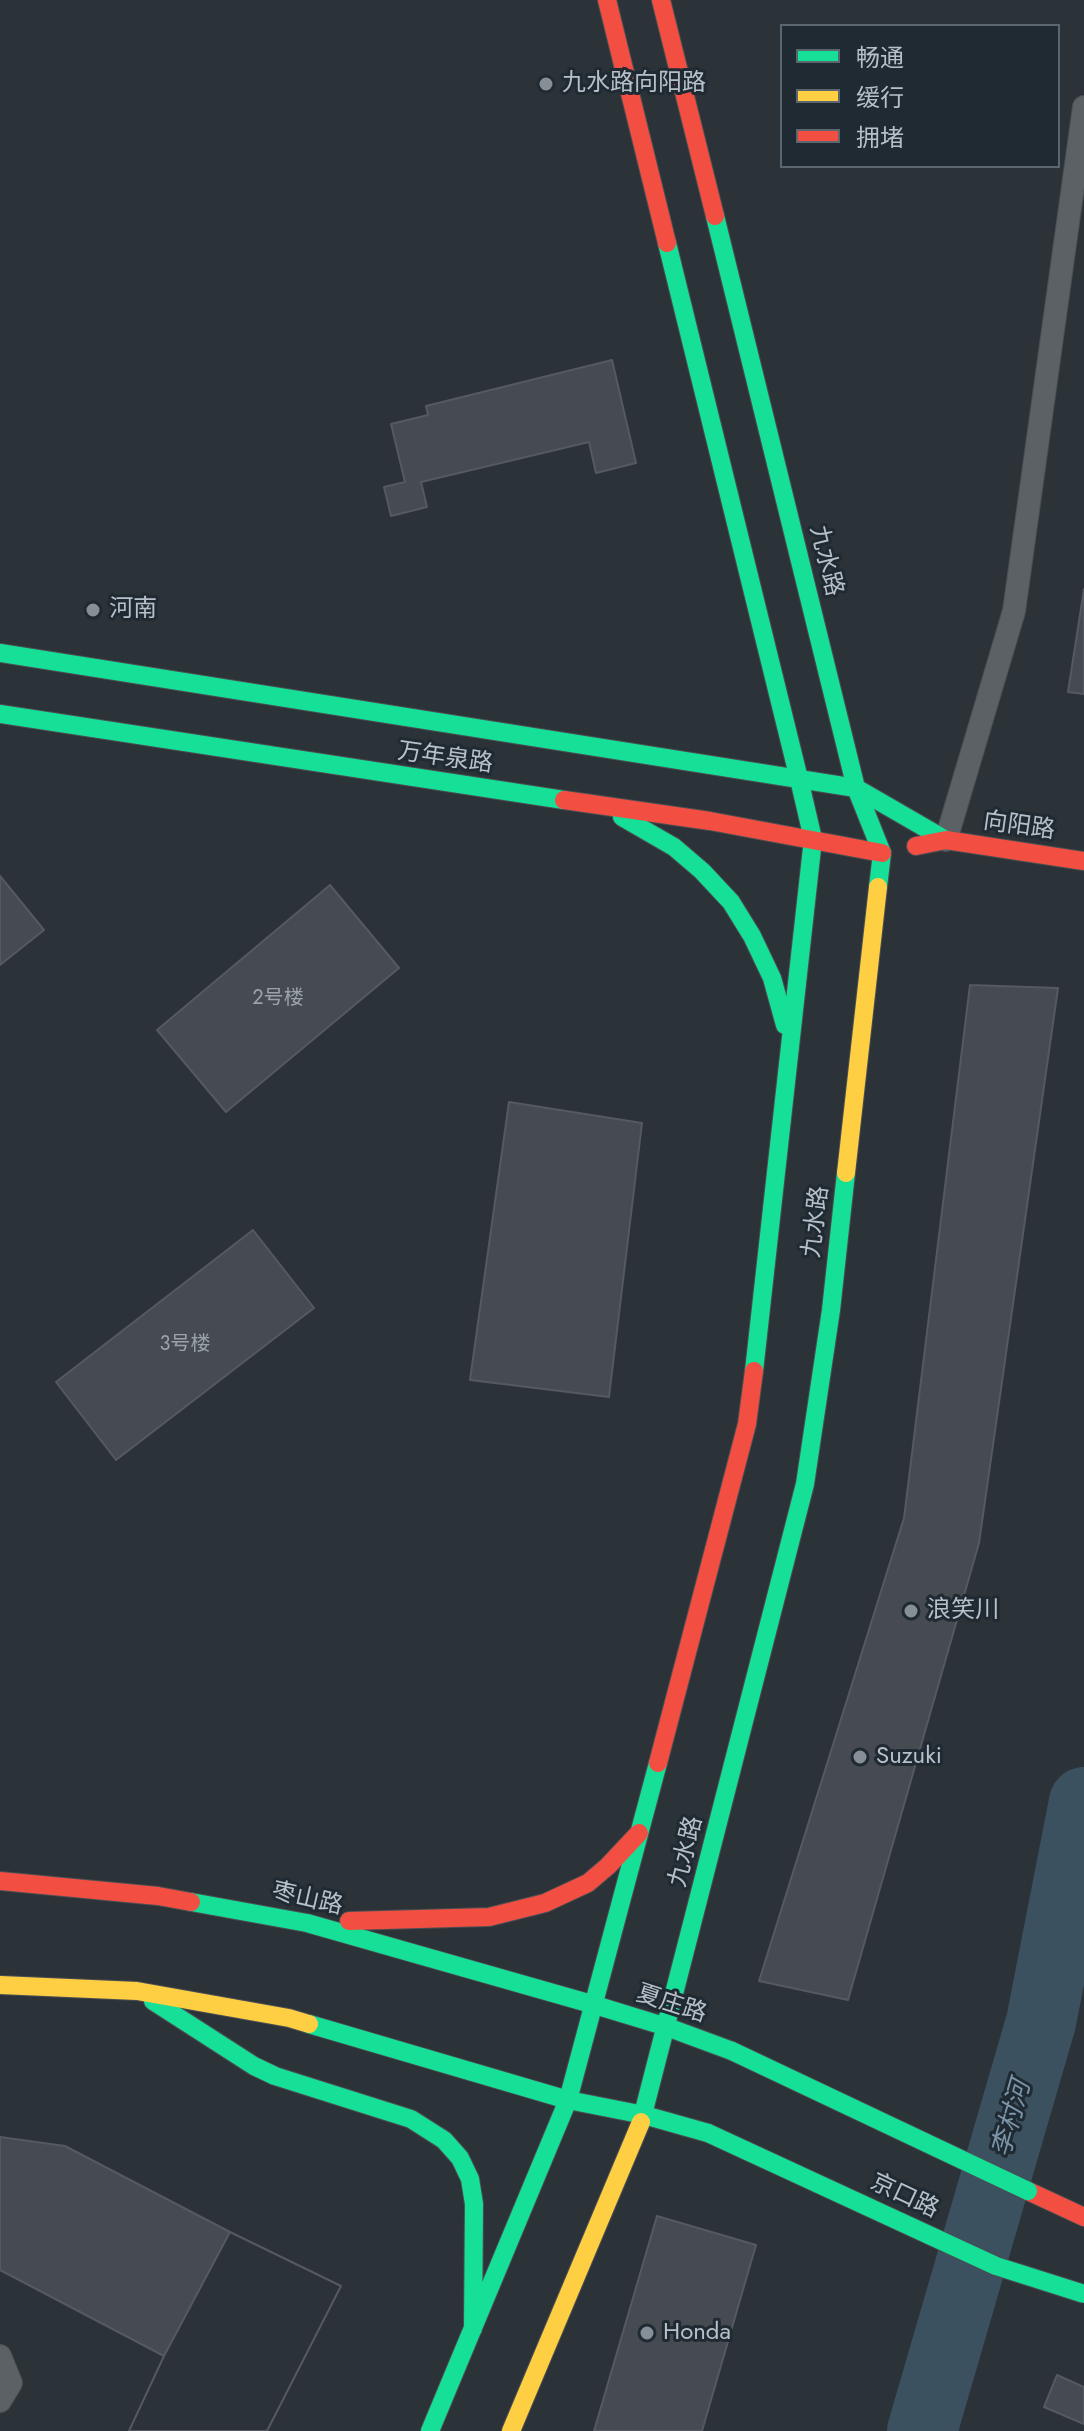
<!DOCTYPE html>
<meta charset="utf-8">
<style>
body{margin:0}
#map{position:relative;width:1084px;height:2431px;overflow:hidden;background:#2c3338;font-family:Jost,"Noto Sans SC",sans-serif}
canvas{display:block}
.legend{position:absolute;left:780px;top:24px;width:280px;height:144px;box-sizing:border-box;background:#202a33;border:2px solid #5c666f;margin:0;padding:10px 14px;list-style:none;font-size:24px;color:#b7c0c8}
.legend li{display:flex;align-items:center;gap:16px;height:40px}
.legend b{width:40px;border:2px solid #5c666f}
</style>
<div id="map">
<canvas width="1084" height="2431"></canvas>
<ul class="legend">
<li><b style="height:10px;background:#16e098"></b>畅通</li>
<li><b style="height:10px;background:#ffcf43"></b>缓行</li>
<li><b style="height:10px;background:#f24e42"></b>拥堵</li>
</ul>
</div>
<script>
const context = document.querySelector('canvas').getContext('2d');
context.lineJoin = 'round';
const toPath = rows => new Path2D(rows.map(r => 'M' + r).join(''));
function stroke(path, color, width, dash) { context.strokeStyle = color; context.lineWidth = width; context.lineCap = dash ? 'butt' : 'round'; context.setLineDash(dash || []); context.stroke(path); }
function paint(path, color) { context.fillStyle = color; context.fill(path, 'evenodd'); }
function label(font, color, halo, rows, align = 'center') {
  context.font = font + ' Jost,"Noto Sans SC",sans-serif'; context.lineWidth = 6; context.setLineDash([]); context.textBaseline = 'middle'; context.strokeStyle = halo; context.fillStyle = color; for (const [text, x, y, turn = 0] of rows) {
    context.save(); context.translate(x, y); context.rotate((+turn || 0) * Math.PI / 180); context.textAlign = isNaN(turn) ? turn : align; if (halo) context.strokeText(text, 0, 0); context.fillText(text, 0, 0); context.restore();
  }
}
stroke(toPath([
 [922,2431,1041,2022,1084,1802]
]), '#3c5160', 70);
const building = toPath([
 [612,360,636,463,596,473,589,442,421,482,427,507,391,516,384,487,405,482,391,424,428,415,426,406,612,360],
 [1084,589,1084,694,1068,692,1084,589],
 [0,876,44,930,0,965,0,876],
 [330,885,399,968,226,1112,157,1030,330,885],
 [970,985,1058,988,979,1543,848,2000,759,1981,904,1518,970,985],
 [509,1102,642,1123,609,1397,470,1380,509,1102],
 [253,1230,314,1308,116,1460,56,1382,253,1230],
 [0,2137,65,2146,230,2232,164,2356,0,2270,0,2137],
 [657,2216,756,2245,702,2431,594,2431,657,2216],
 [230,2232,341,2286,267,2431,129,2431,164,2356,230,2232],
 [230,2232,341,2286,267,2431,129,2431,164,2356,230,2232],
 [1057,2375,1084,2387,1084,2424,1044,2407,1057,2375]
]);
paint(building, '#454b50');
stroke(building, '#545a60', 2);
const lane = toPath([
 [946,840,1014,611,1084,107],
 [0,2356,11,2383,0,2401]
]);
const fast = toPath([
 [715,216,856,788,946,840],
 [667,243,799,779],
 [0,653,856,788,882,853,878,887],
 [0,714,564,800],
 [622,817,674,847,702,871,731,902,752,936,772,978,785,1025],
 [754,1371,813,839,799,779],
 [191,1902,307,1923,595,2005,667,2027,732,2051],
 [153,2001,254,2066,275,2076,411,2119,444,2140,460,2158,470,2179,474,2204,473,2329],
 [309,2024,568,2100,644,2115,708,2133],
 [641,2122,805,1484,831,1310,846,1173],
 [430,2431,568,2100,658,1763]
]);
const slow = toPath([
 [846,1173,878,887],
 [0,1985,137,1991,289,2018,309,2024],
 [511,2431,641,2122]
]);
const jam = toPath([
 [607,0,667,243],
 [661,0,715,216],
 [564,800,710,821,882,853],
 [916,846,946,840,1084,861],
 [658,1763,747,1424,754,1371],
 [0,1881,158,1896,191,1902],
 [349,1921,489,1917,545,1903,588,1883,608,1866,639,1833],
 [1028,2191,1084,2217]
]);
stroke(lane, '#4a4f53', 24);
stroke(fast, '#4a4f53', 20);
stroke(slow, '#4a4f53', 20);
stroke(jam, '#4a4f53', 20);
stroke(lane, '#5c6166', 22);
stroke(fast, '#16e098', 18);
stroke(slow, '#ffcf43', 18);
stroke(jam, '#f24e42', 18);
const fastBridge = toPath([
 [732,2051,1028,2191],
 [708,2133,996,2266,1084,2294]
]);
stroke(fastBridge, '#4a4f53', 20, []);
stroke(fastBridge, '#16e098', 18);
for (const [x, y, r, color] of [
 [546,84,8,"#868f96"],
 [93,610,8,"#868f96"],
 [911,1611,8,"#868f96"],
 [860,1757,8,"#868f96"],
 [647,2333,8,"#868f96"]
]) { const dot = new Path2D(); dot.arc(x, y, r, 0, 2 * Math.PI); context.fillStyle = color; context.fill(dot); stroke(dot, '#202a33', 3); }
label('20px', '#9aa3aa', null, [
 ["2号楼",278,999],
 ["3号楼",185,1345]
]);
label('24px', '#b7c0c8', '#202a33', [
 ["九水路向阳路",562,84],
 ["河南",109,610],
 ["浪笑川",927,1611],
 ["Suzuki",876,1757],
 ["Honda",663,2333]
], 'left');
label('24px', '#b7c0c8', '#202a33', [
 ["九水路",825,561,76],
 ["万年泉路",445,759,8],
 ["向阳路",1019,827,8],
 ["九水路",817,1222,-83],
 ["九水路",687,1852,-76],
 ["枣山路",307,1900,13],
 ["夏庄路",671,2005,18],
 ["京口路",904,2197,25]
]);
label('italic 26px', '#7a95a9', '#202a33', [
 ["李村河",1013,2119,-74]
]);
</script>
